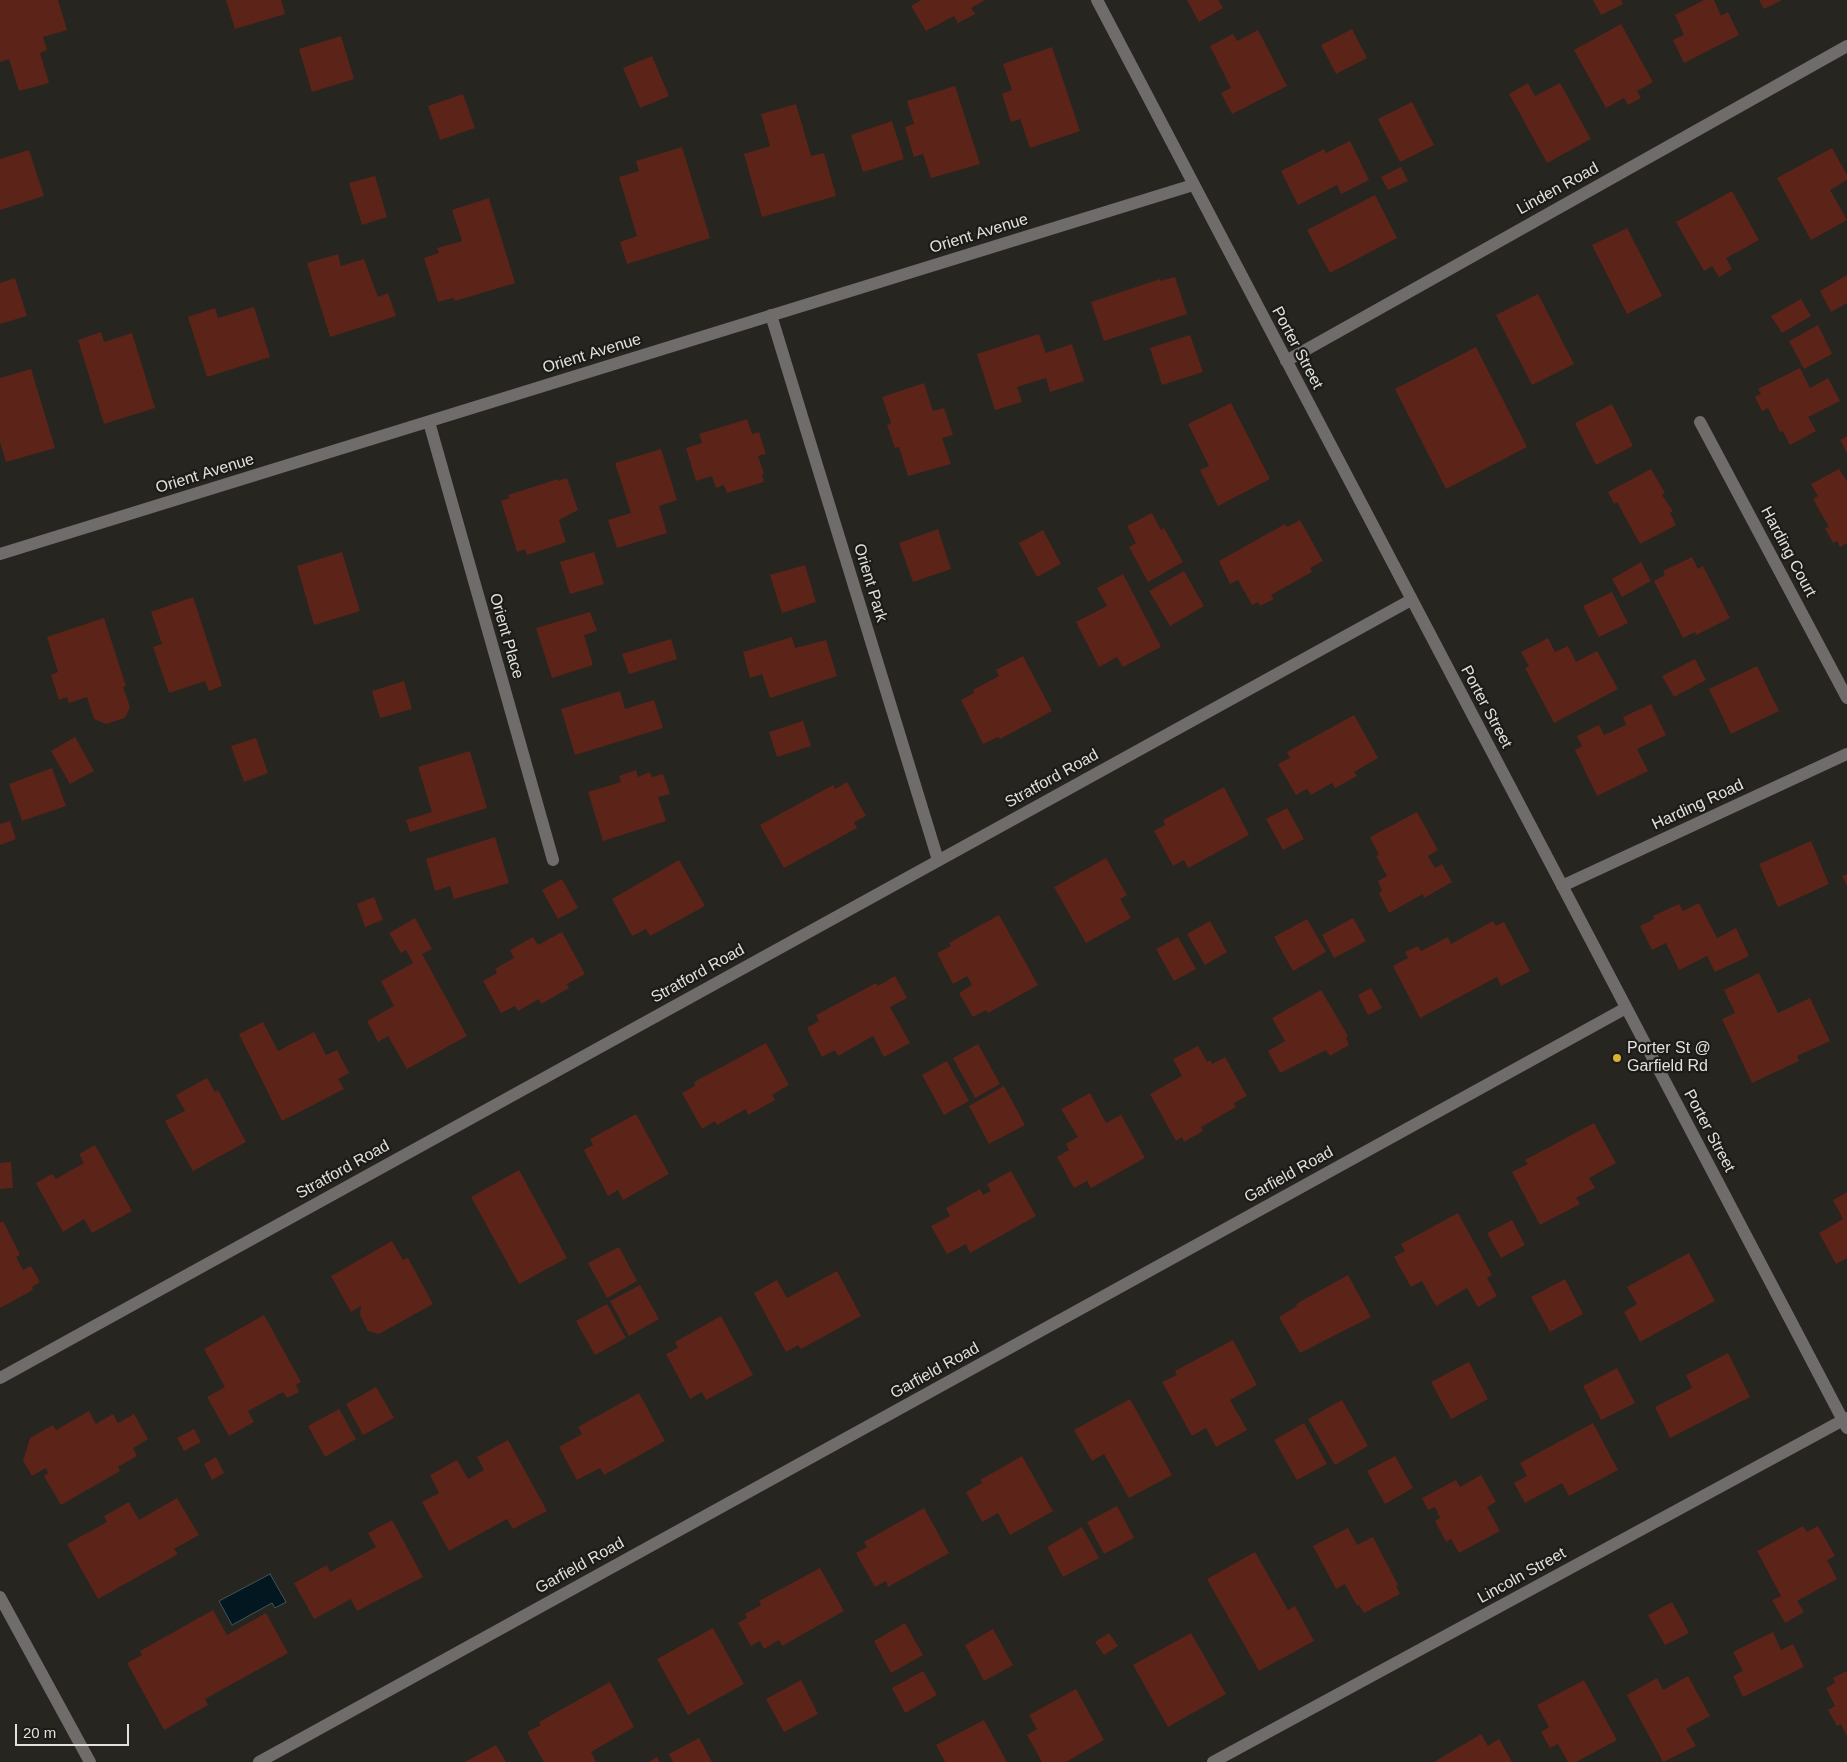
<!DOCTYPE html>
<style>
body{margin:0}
#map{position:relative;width:1847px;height:1762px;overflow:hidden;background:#262520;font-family:Helvetica,sans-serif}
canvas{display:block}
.scale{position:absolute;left:15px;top:1724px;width:114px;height:22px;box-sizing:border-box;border:2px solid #e1e1de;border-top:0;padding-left:6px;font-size:15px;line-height:18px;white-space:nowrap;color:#e1e1de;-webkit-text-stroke:4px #1c1b17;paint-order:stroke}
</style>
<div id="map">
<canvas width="1847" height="1762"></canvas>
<div class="scale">20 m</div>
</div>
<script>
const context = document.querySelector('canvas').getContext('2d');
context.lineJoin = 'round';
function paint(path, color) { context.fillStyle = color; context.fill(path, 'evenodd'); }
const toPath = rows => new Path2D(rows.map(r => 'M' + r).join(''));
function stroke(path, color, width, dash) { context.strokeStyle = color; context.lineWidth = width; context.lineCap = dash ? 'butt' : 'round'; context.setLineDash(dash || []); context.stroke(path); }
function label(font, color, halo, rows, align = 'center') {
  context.font = font + ' Helvetica,sans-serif'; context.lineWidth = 4.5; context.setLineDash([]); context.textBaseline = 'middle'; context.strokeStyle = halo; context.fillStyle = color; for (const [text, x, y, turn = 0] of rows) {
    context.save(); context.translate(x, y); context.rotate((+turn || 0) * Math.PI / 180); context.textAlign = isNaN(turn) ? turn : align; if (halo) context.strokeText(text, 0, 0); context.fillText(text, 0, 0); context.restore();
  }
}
const water = toPath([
 [270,1574,286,1602,275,1608,272,1603,232,1625,219,1601,270,1574]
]);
paint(water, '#021720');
stroke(water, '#455459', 1);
paint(toPath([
 [0,0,58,0,67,30,43,37,47,50,40,53,49,83,19,91,9,59,0,62],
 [226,0,281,0,285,14,235,29],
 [921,0,985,0,971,8,975,14,958,23,954,16,926,31,911,6],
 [1187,0,1218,0,1223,8,1199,22],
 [1593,0,1621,0,1623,4,1601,15],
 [1704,0,1714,0,1721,16,1728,12,1739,35,1684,63,1673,40,1684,35,1675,15],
 [1759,0,1782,0,1764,9],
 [1621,24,1653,82,1637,91,1641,98,1628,105,1624,98,1606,108,1574,50],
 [1352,29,1367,58,1336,74,1321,45],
 [1258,30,1287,86,1232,114,1221,93,1231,88,1210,46,1233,34,1237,41],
 [341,36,354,79,312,92,299,49],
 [1052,47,1080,131,1030,148,1020,119,1011,122,1002,94,1012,90,1003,64],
 [652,56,669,96,640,108,623,68],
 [1528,83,1535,96,1560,83,1591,139,1547,163,1509,94],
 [955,86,980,164,931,178,923,154,914,157,905,127,914,124,907,101],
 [463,94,475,128,440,140,428,106],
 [1412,102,1434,145,1400,162,1378,119],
 [796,104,811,156,824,153,836,196,762,217,744,154,770,146,761,114],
 [892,121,904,159,863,172,851,135],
 [1350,141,1369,180,1341,194,1337,185,1298,205,1281,171,1324,149,1326,153],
 [682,147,710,238,627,264,620,242,637,236,619,177,639,171,636,161],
 [1832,148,1847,175,1847,180,1830,190,1847,220,1811,240,1777,178],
 [29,150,44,196,0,210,0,159],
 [1401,167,1408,181,1388,190,1381,177],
 [375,176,387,217,362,225,349,183],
 [1732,191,1759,240,1726,258,1732,269,1719,277,1712,266,1704,271,1676,222],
 [1375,195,1397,238,1330,273,1307,230],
 [489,198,515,283,455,301,453,298,438,302,424,258,439,253,437,248,462,241,452,210],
 [1627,228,1662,296,1627,314,1592,245],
 [338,254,341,266,364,259,378,297,388,293,396,316,330,337,307,263],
 [1847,275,1847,303,1831,312,1820,291],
 [1175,277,1187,314,1104,341,1091,302,1160,279,1160,281],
 [15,278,27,316,0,324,0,283],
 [1538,294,1574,364,1532,385,1496,315],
 [1801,299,1811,316,1782,333,1771,316],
 [254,307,270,357,207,377,188,317,215,308,218,318],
 [1818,325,1832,354,1804,369,1789,341],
 [101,332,104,342,132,333,155,408,104,424,78,340],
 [1039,334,1046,353,1072,344,1084,381,1050,392,1046,378,1017,387,1022,402,995,410,977,354],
 [1190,335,1203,372,1162,385,1150,348],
 [1476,347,1527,447,1446,489,1395,389],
 [1800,368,1810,388,1828,378,1840,401,1808,417,1816,431,1790,445,1783,431,1780,432,1768,408,1762,411,1755,397,1761,394,1758,389],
 [31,369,55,448,6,462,0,442,0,378],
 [924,383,933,411,944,408,953,435,942,438,951,464,908,476,899,447,895,448,887,425,891,423,882,397],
 [1231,403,1270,479,1218,506,1200,470,1209,466,1188,424],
 [1612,404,1633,446,1596,465,1575,423],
 [747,419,752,434,759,432,766,454,758,456,764,474,762,474,764,482,727,493,724,485,716,488,712,476,696,481,686,448,702,443,699,434],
 [1847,436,1847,453,1840,440],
 [661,449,677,500,659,506,667,533,617,548,608,520,631,513,615,463],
 [1651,469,1665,493,1662,495,1673,511,1670,513,1676,525,1640,544,1617,502,1614,504,1608,492],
 [1839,469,1847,481,1847,543,1840,547,1837,541,1833,543,1825,528,1829,527,1813,499,1818,496,1811,484],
 [567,478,578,510,559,520,566,542,527,555,525,549,517,552,501,501,509,498,508,495,558,479,558,481],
 [1152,513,1161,530,1164,528,1183,562,1148,582,1129,547,1136,543,1127,526],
 [1300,520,1323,561,1310,568,1312,572,1271,595,1274,599,1260,606,1258,602,1252,605,1238,580,1230,584,1219,561,1285,524,1287,527],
 [938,529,951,569,913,582,899,543],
 [1043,530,1061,564,1037,577,1019,543],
 [342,552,360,611,314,625,297,566],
 [594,552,604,584,570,594,560,562],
 [1692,557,1698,569,1703,566,1730,618,1696,635,1695,632,1683,638,1654,581,1665,575,1663,571],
 [1641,562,1651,581,1622,597,1612,579],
 [805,565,816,602,782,613,770,575],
 [1184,571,1204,606,1170,626,1149,591],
 [1123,574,1161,647,1123,667,1117,657,1099,667,1076,622,1107,606,1097,588],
 [1612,592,1628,623,1599,637,1583,606],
 [193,597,222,686,209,691,205,681,169,693,153,647,162,644,151,612],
 [590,612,597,631,584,635,593,665,552,678,536,628],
 [104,618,126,686,123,687,130,707,125,718,106,724,94,719,87,697,69,703,67,697,59,700,51,675,58,672,47,637],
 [792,637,795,648,826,640,837,676,770,698,762,674,750,678,743,652],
 [1548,638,1555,652,1568,646,1576,662,1597,651,1618,689,1554,723,1525,668,1529,666,1521,652],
 [671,639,677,659,629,674,622,654],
 [1023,656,1052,711,1000,739,998,737,983,744,961,700,974,693,973,690,999,676,996,670],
 [1695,659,1706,680,1674,697,1662,676],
 [1757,666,1779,711,1731,734,1709,689],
 [404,681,412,709,380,718,372,691],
 [620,691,625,709,654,700,663,728,575,755,561,709],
 [1651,704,1666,735,1637,749,1648,771,1597,796,1575,750,1582,746,1577,736,1599,725,1604,735,1626,725,1623,717],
 [1354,715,1378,758,1354,772,1357,776,1335,788,1332,783,1311,795,1307,789,1296,795,1278,764,1290,758,1287,752],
 [803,721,811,746,777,757,769,732],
 [75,737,94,771,70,784,51,751],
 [256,738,268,773,244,782,231,746],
 [470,751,487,808,410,832,406,820,432,812,418,767],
 [52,768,66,806,22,821,9,784],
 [636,770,638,777,650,772,652,777,663,774,670,794,658,797,666,821,603,841,588,792,621,782,619,776],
 [847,782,866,816,854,822,857,828,784,868,760,825,833,785,835,789],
 [1224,787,1249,835,1188,868,1184,860,1173,866,1154,831,1165,825,1163,820],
 [1287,808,1304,839,1283,850,1266,819],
 [1417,812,1438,850,1428,856,1435,868,1442,864,1452,882,1424,898,1423,894,1389,913,1379,893,1382,891,1378,881,1387,876,1376,856,1379,855,1370,837],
 [10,821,16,839,0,845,0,824],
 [495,837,509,883,454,899,450,886,435,891,426,859],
 [1811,841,1829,884,1778,907,1759,864],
 [1106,858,1127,895,1120,899,1131,918,1086,943,1054,887],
 [679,860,705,906,650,936,646,929,632,936,612,899],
 [1847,874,1847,886,1842,876],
 [562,879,578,908,558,919,542,890],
 [374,897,383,920,365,927,357,904],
 [1699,903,1717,938,1736,928,1749,956,1715,972,1707,956,1679,970,1666,943,1652,950,1640,926,1654,919,1653,916,1679,904,1683,911],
 [999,915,1038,985,988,1013,986,1010,973,1017,959,993,972,985,967,976,953,984,937,953,951,946,949,943],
 [415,918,432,949,422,954,467,1036,407,1069,388,1036,378,1042,367,1021,394,1006,381,981,413,963,406,950,401,953,389,933],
 [1353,918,1366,941,1334,958,1322,935],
 [1307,919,1326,952,1293,971,1274,937],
 [1210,921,1227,952,1205,965,1187,934],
 [1493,921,1496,926,1504,922,1530,971,1501,986,1497,977,1420,1018,1393,966,1408,958,1405,952,1418,946,1421,951,1448,937,1451,944],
 [562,932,585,974,567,984,569,988,541,1004,539,999,518,1011,515,1006,501,1013,483,981,497,973,495,969,514,958,510,950,533,937,538,945],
 [1178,937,1196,969,1174,981,1156,949],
 [1759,973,1778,1013,1810,998,1830,1041,1797,1056,1799,1061,1752,1083,1722,1019,1735,1013,1724,990],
 [895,976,907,998,890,1007,910,1043,884,1057,873,1036,838,1056,835,1050,822,1057,807,1028,819,1021,816,1015,876,983,878,986],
 [1371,988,1382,1008,1368,1015,1358,995],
 [1321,990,1348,1036,1346,1038,1349,1045,1330,1056,1326,1050,1280,1073,1268,1051,1285,1041,1272,1018],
 [263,1022,278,1051,314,1032,326,1055,337,1050,349,1073,338,1079,344,1089,282,1121,239,1034],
 [766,1043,789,1085,772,1095,775,1100,748,1115,746,1109,717,1125,715,1121,702,1129,682,1093,695,1086,694,1082],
 [978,1044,1000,1084,975,1098,953,1058],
 [1198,1046,1207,1062,1210,1060,1212,1064,1225,1057,1247,1096,1234,1103,1236,1107,1201,1127,1203,1131,1184,1142,1182,1137,1176,1141,1150,1094,1182,1076,1173,1059],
 [947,1061,969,1101,944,1115,922,1075],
 [207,1078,215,1092,218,1090,246,1142,193,1171,165,1121,185,1111,176,1095],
 [1004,1086,1025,1125,989,1144,969,1106],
 [1090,1093,1106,1123,1121,1115,1145,1158,1091,1188,1087,1181,1074,1188,1057,1157,1069,1150,1066,1144,1078,1137,1061,1109],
 [636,1114,669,1174,623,1200,618,1190,608,1196,584,1150,593,1145,590,1139],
 [1594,1123,1616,1163,1589,1178,1595,1188,1576,1198,1580,1204,1540,1225,1512,1172,1528,1164,1525,1160],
 [95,1145,132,1211,92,1233,84,1219,63,1232,36,1183,52,1174,56,1179,84,1163,79,1154],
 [11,1162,13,1188,0,1189,0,1163],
 [519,1170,567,1258,519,1284,471,1197],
 [1011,1171,1036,1216,970,1253,966,1244,947,1254,931,1226,950,1216,946,1208,980,1189,983,1195,991,1191,987,1184],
 [1847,1192,1847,1258,1836,1264,1819,1233,1843,1219,1833,1200],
 [1458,1213,1492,1275,1487,1278,1497,1296,1478,1307,1467,1288,1436,1306,1422,1281,1411,1287,1394,1257,1405,1251,1401,1244],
 [1512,1220,1525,1245,1501,1258,1487,1233],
 [3,1221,20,1255,16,1257,23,1270,31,1266,40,1282,32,1287,33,1290,0,1308,0,1223],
 [392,1241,403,1260,408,1258,433,1304,379,1334,368,1331,360,1315,361,1306,351,1312,331,1276],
 [619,1247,637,1281,607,1298,588,1263],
 [1689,1253,1715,1301,1640,1342,1624,1312,1637,1304,1627,1287],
 [837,1271,861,1316,801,1349,798,1345,786,1352,754,1293,777,1280,787,1298],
 [1348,1275,1371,1317,1300,1353,1279,1317,1297,1306,1296,1304],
 [1565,1279,1583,1314,1550,1332,1531,1297],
 [640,1285,659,1319,629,1336,610,1301],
 [607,1304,626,1338,595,1355,576,1321],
 [264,1315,301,1382,296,1385,299,1392,287,1398,283,1392,248,1411,254,1422,229,1436,207,1397,225,1387,204,1349],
 [721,1316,753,1375,706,1400,702,1392,690,1399,666,1354,678,1348,675,1342],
 [1233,1340,1257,1385,1230,1400,1247,1430,1216,1447,1206,1428,1192,1436,1162,1382,1177,1375,1175,1371],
 [1728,1353,1750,1397,1670,1438,1655,1407,1692,1388,1686,1375],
 [1469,1362,1488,1399,1451,1419,1431,1382],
 [1617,1368,1635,1403,1601,1420,1583,1386],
 [376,1387,394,1418,363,1435,346,1404],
 [639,1393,665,1441,604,1475,600,1468,577,1480,559,1447,582,1434,578,1427],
 [1130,1399,1172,1475,1129,1498,1104,1454,1092,1461,1074,1430],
 [1342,1400,1368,1446,1335,1465,1308,1419],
 [339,1409,356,1439,325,1457,308,1426],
 [89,1411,96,1424,113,1414,118,1423,134,1414,148,1439,133,1448,137,1456,118,1467,120,1471,61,1505,44,1476,48,1473,46,1468,32,1476,23,1461,30,1438,53,1425,56,1430],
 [1304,1423,1327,1464,1297,1480,1274,1440],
 [1593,1423,1618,1470,1569,1496,1562,1483,1525,1503,1514,1483,1527,1476,1520,1463],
 [194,1429,201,1442,184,1451,177,1438],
 [508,1440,547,1511,513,1529,507,1519,449,1551,422,1502,439,1493,430,1475,457,1460,468,1479,484,1470,477,1457],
 [1022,1456,1053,1511,1010,1535,998,1513,982,1522,966,1492,982,1483,980,1480],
 [1395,1456,1413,1488,1385,1504,1367,1471],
 [216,1457,224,1473,212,1480,204,1464],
 [1481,1475,1496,1502,1487,1507,1500,1531,1459,1553,1451,1539,1446,1542,1435,1521,1440,1518,1435,1507,1428,1510,1422,1498,1456,1480,1460,1487],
 [177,1498,199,1535,174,1549,178,1554,98,1599,67,1544,107,1522,104,1516,129,1502,139,1520],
 [1117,1506,1134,1538,1104,1554,1087,1522],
 [924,1508,949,1553,888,1587,886,1581,875,1587,856,1553,867,1547,864,1542],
 [392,1520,423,1577,357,1611,351,1599,314,1619,294,1583,327,1565,330,1572,376,1547,368,1533],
 [1803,1526,1807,1532,1818,1526,1835,1556,1827,1560,1837,1579,1797,1601,1804,1612,1785,1623,1772,1600,1781,1596,1757,1551],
 [1082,1527,1099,1558,1063,1577,1047,1547],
 [1348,1528,1357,1545,1373,1537,1398,1585,1396,1586,1400,1594,1364,1613,1359,1605,1357,1606,1345,1584,1336,1589,1313,1546],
 [1255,1552,1288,1610,1295,1606,1314,1641,1259,1671,1207,1579],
 [820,1568,844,1611,782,1646,779,1640,764,1649,760,1641,751,1646,738,1623,747,1618,745,1614,761,1605,759,1601],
 [1672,1602,1689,1633,1665,1645,1648,1615],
 [213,1610,227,1635,266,1613,288,1653,205,1699,208,1705,164,1730,127,1663,142,1655,140,1651],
 [905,1623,923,1655,891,1673,874,1641],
 [713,1628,744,1684,688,1715,657,1659],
 [993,1629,1013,1665,984,1681,965,1645],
 [1773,1632,1781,1650,1793,1644,1804,1667,1743,1697,1733,1676,1743,1671,1733,1652],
 [1109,1633,1118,1646,1104,1655,1095,1642],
 [1191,1633,1226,1694,1168,1727,1133,1665],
 [923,1671,937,1695,905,1713,892,1688],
 [1847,1671,1847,1737,1841,1724,1837,1726,1828,1710,1835,1706,1826,1688,1835,1683,1833,1678],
 [1688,1676,1710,1716,1686,1729,1696,1746,1663,1762,1627,1695,1657,1678,1663,1690],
 [801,1680,818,1714,784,1732,766,1699],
 [1584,1680,1617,1740,1576,1762,1568,1762,1558,1744,1550,1748,1541,1732,1549,1727,1537,1705],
 [610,1682,634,1727,591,1752,596,1762,544,1762,527,1732,541,1725,539,1722],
 [1076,1689,1104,1740,1066,1762,1042,1762,1027,1735,1037,1729,1029,1715],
 [984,1720,1007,1762,945,1762,936,1745],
 [1481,1734,1488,1746,1499,1739,1512,1762,1434,1762],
 [699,1738,712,1762,673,1762,669,1754],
 [496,1745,506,1762,465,1762],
 [657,1757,660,1762,649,1762]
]), '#5c2319');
stroke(toPath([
 [1097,0,1847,1428],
 [771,315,938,860],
 [1286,361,1847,46],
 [429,422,553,860],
 [1700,422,1847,698],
 [0,554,1193,185],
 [1562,886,1847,754],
 [0,1378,1411,600],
 [0,1597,90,1762],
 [259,1762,1626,1008],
 [1213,1762,1847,1418]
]), '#6f6c6b', 12);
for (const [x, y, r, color] of [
 [1617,1058,5,"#dbb233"]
]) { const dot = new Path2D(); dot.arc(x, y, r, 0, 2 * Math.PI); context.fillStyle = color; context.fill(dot); stroke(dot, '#1c1b17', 2); }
label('16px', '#e1e1de', '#1c1b17', [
 ["Linden Road",1558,189,-29],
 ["Orient Avenue",979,234,-17],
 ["Porter Street",1297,348,62],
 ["Orient Avenue",592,354,-17],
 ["Orient Avenue",205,474,-17],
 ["Harding Court",1788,552,62],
 ["Orient Park",870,583,73],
 ["Orient Place",506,636,74],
 ["Porter Street",1486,707,62],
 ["Stratford Road",1052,779,-29],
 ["Harding Road",1698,805,-25],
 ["Stratford Road",698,974,-29],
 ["Porter Street",1709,1131,62],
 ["Stratford Road",343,1170,-29],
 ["Garfield Road",1289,1175,-29],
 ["Garfield Road",935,1371,-29],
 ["Garfield Road",580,1566,-29],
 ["Lincoln Street",1522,1576,-29]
]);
label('16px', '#e1e1de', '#1c1b17', [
 ["Porter St @",1627,1049],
 ["Garfield Rd",1627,1067]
], 'left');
</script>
